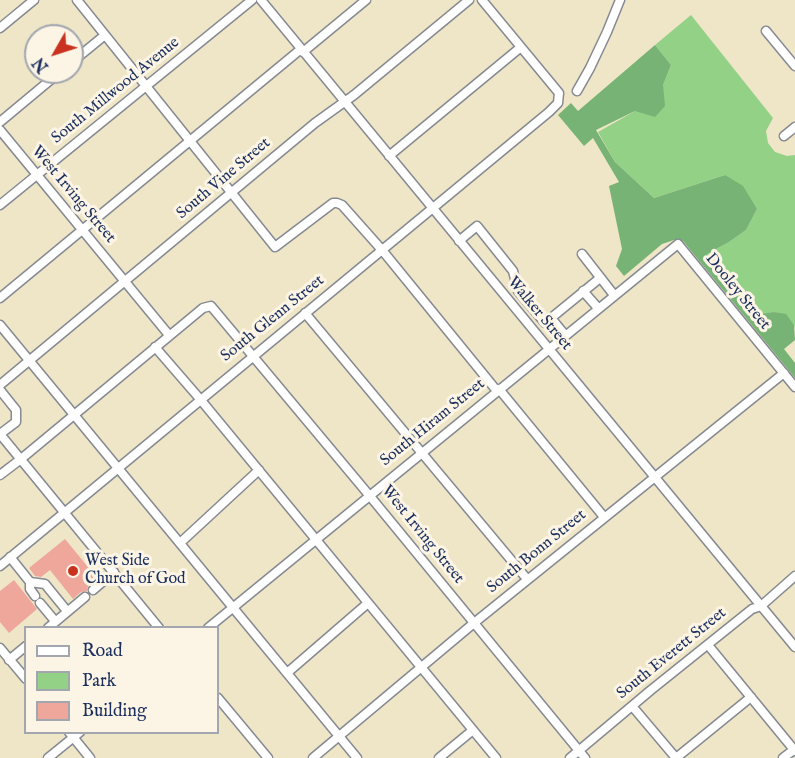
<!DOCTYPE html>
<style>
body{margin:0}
#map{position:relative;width:795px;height:758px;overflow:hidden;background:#efe5c7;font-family:"IM FELL English",serif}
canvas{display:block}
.legend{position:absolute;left:24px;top:626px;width:195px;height:108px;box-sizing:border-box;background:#fcf5e5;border:2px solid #a2a6af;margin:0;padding:8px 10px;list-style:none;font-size:18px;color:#1b2f5e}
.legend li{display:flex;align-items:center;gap:12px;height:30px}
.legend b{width:30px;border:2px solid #a2a6af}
.north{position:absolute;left:24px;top:24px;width:60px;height:60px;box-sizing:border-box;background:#fcf5e5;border:2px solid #a2a6af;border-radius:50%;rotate:231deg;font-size:16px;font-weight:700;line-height:24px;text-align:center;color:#1b2f5e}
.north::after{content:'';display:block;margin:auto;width:21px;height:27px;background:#c8321e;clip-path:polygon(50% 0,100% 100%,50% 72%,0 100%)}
</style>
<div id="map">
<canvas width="795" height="758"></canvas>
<ul class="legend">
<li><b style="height:8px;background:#fff"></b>Road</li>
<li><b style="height:16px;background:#93d187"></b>Park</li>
<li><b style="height:16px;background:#eea79a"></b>Building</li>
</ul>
<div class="north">N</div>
</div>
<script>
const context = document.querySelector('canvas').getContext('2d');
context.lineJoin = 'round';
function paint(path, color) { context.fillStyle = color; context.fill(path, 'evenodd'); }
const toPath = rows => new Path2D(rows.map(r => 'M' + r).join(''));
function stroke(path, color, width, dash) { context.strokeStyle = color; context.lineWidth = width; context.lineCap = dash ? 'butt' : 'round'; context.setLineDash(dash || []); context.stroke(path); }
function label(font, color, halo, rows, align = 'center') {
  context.font = font + ' "IM FELL English",serif'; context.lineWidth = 6; context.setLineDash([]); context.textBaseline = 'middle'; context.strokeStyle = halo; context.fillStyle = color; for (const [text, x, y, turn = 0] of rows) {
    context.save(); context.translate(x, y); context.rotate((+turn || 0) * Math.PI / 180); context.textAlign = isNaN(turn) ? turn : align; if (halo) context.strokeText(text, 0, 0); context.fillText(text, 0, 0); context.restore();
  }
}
paint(toPath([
 [691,15,773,118,766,131,768,143,775,152,787,156,795,155,795,329,794,325,773,312,755,316,707,254,729,242,746,230,757,209,725,175,654,198,615,162,598,132,635,111,663,85,671,65,655,45]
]), '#93d187');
paint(toPath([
 [655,45,671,65,663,85,665,106,655,117,635,111,596,130,615,162,654,198,725,175,743,186,757,209,746,230,729,242,707,254,755,315,773,312,786,314,794,325,795,340,784,349,795,363,795,378,683,241,674,240,662,244,624,276,616,266,622,249,609,186,619,182,593,138,584,146,558,115,571,103,578,111]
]), '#76b374');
paint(toPath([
 [65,539,97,578,88,586,87,591,81,592,73,599,50,570,41,577,35,576,29,568],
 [14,580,37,609,9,633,0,622,0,591]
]), '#eea79a');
const minor = toPath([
 [77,0,275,247,333,203,337,203,342,205,382,250,497,391],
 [261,0,795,647],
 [0,28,34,0],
 [766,31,795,66],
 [303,52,366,0],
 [72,62,105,35],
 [577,91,590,68,607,32,620,0],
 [0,122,60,72],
 [0,130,169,335],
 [784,136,795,127],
 [389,156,521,47],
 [0,205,252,0],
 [459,241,477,226,513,271,518,291,545,323,600,278],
 [582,254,614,295],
 [583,291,598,308],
 [0,298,301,49],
 [305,313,527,579],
 [551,318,565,335],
 [0,325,357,758],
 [155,347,200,399,496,758],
 [0,385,315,123,354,95,469,0],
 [499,389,604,517],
 [0,390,16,410,16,422,0,434],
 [0,434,159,628],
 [0,475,21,459,203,308,211,306,369,495,585,758],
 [180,543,259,470],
 [10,557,30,582,45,584,67,611],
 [0,566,549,112,558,103,559,93,482,0],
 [30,582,30,589,35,596],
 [93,590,114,572],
 [40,603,55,621],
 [48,628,85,597],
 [208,628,678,244,795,387],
 [708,645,795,751],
 [0,648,26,679],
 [9,660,26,646],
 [287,673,368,603],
 [218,698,268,758],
 [632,706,676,758],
 [69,732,90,758],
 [48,758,80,732],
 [313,758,474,623,784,373],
 [439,758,473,730],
 [570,758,651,690,752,609,761,606,795,576],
 [676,758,751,697],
 [783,758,795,749]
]);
stroke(minor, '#858a92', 11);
stroke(minor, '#fff', 8);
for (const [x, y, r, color] of [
 [73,571,6,"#c8321e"]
]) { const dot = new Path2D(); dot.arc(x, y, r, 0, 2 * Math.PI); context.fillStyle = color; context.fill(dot); stroke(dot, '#fcf5e5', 2); }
label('16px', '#1b2f5e', '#fcf5e5', [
 ["South Millwood Avenue",116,91,-39],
 ["South Vine Street",224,179,-40],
 ["West Irving Street",73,195,50],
 ["Dooley Street",737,292,51],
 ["Walker Street",539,314,50],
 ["South Glenn Street",273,319,-39],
 ["South Hiram Street",433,423,-39],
 ["West Irving Street",422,535,51],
 ["South Bonn Street",537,552,-39],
 ["South Everett Street",672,654,-39]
]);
label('16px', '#1b2f5e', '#fcf5e5', [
 ["West Side",85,562],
 ["Church of God",85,580]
], 'left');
</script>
